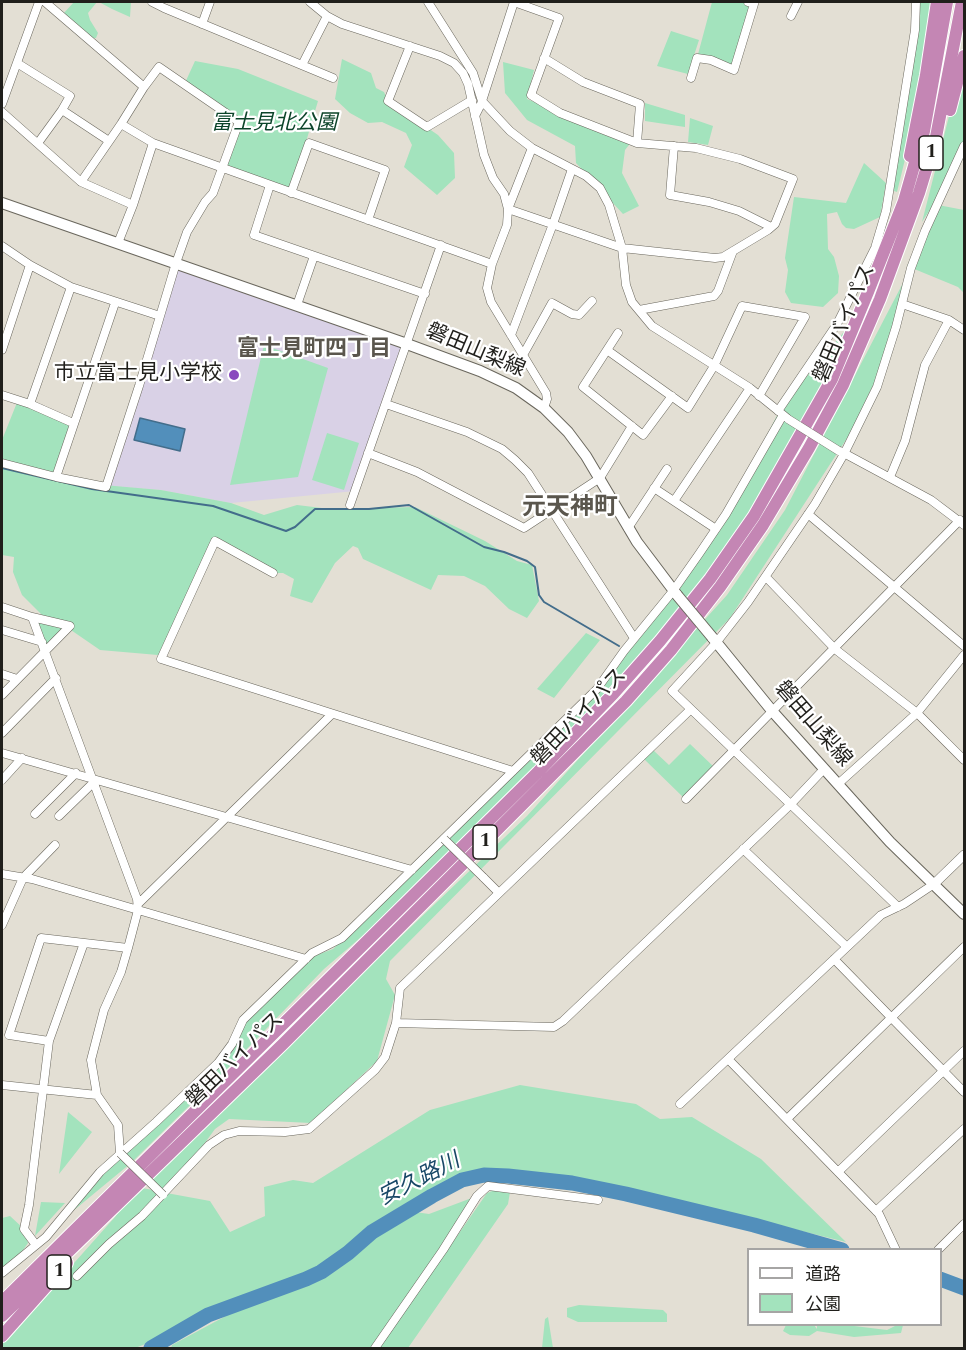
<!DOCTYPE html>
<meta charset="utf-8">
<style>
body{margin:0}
#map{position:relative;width:966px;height:1350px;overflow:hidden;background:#e3dfd4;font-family:Spectral,"Noto Sans JP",serif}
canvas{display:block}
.frame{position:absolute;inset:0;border:3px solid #201f1b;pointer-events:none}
.legend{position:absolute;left:747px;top:1248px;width:195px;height:78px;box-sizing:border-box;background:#fff;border:2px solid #a6a5a4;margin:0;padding:8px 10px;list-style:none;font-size:18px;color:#201f1b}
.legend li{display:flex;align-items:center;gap:12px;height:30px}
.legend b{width:30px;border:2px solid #a6a5a4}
</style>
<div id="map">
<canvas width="966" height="1350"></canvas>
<div class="frame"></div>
<ul class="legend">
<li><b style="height:8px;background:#fff"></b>道路</li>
<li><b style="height:16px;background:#a3e3bd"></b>公園</li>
</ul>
</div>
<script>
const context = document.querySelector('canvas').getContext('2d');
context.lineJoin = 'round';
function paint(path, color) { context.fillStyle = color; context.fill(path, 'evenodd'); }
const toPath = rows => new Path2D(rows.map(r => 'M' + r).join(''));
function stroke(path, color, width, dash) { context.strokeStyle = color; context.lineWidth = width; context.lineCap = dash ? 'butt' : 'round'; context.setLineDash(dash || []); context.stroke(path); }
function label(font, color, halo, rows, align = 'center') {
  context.font = font + ' Spectral,"Noto Sans JP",serif'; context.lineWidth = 4.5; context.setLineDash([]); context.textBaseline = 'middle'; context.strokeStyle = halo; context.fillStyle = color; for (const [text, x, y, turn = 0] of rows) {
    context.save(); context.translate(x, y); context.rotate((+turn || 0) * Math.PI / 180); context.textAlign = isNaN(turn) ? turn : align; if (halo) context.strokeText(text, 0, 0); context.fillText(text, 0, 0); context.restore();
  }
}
paint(toPath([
 [176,263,407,344,355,491,231,503,161,490,111,486]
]), '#d9d1e6');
paint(toPath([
 [74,2,97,2,88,13,90,20,98,33,96,38,91,38,63,14],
 [99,2,131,2,130,17,112,9],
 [712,2,748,2,754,4,734,70,697,58],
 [916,2,937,2,910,139,897,192,891,190],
 [671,31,699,40,688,74,657,66],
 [342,59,371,73,376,88,384,92,388,101,438,135,454,153,455,178,437,195,404,167,412,145,406,133,382,122,368,123,350,113,335,99],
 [195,61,238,69,318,101,291,193,222,168,239,122,184,85],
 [964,61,964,157,922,222,959,77],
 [503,62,534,70,527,99,632,141,625,150,622,173,639,206,623,214,576,163,575,146,527,120,505,93],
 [645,103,685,115,685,127,645,121],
 [690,118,713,126,708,145,688,142],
 [864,163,886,183,880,217,854,229,846,228,842,224,837,212,827,214,828,249,834,257,839,276,838,293,823,307,791,303,785,292,788,270,785,258,794,197,846,203],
 [938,205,964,210,964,293,958,287,907,266],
 [904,281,886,358,851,432,730,618,390,961,386,979,395,995,377,1061,311,1123,229,1119,215,1129,188,1166,161,1192,210,1201,230,1232,265,1216,264,1187,293,1180,313,1183,430,1110,520,1085,636,1104,660,1119,692,1117,761,1159,846,1242,720,1211,508,1170,455,1184,385,1223,322,1267,298,1279,267,1287,234,1303,189,1318,156,1340,135,1348,2,1348,2,1344,115,1217,136,1187,159,1191,147,1179,527,816,727,595,785,510],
 [858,315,740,536,602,705,437,872,324,969,238,1058,131,1163,56,1225,128,1146,200,1081,233,1041,252,1012,306,959,333,949,574,712,618,659,722,521,782,406],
 [264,345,328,368,298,477,230,485],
 [18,400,73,423,57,481,161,490,231,503,264,515,297,505,330,509,415,507,485,541,517,561,532,565,539,601,527,618,509,609,485,586,464,576,438,575,431,590,363,559,358,548,353,546,335,563,312,603,290,596,294,579,283,573,273,573,215,542,158,655,100,650,68,628,45,650,36,618,47,620,22,595,13,572,14,557,2,555,2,440],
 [327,433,359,443,344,490,312,480],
 [586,633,600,640,554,698,537,689],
 [690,744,714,767,684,798,644,759,653,750,669,765],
 [68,1112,92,1132,59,1174],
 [505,1186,510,1192,508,1204,408,1348,379,1348,487,1193],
 [477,1196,377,1348,171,1348,172,1345,237,1310,318,1281,375,1236,415,1212,429,1214],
 [41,1202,65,1203,35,1236],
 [10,1216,24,1229,28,1243,14,1263,2,1275,2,1218],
 [579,1305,663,1310,667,1314,667,1322,578,1322,567,1317,567,1308],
 [548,1317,553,1348,542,1348,545,1319],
 [838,1324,887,1330,897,1325,903,1325,901,1333,854,1337,817,1331,809,1336,790,1335,783,1331,786,1325,814,1325,817,1329,817,1325]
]), '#a3e3bd');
const water = toPath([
 [140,418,185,429,180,451,134,440,140,418]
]);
paint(water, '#528fbb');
stroke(water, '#436d8b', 1.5);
stroke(toPath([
 [2,468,92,489,213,506,286,531,295,527,315,509,369,509,409,505,484,547,504,552,527,561,535,567,539,595,544,602,619,646]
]), '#436d8b', 2);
stroke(toPath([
 [940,1279,964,1288],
 [151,1348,208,1315,306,1279,321,1272,348,1253,372,1232,432,1196,462,1180,484,1175,508,1176,572,1183,626,1194,754,1225,842,1250]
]), '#528fbb', 15);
const minor = toPath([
 [45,2,144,87,121,124,81,182],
 [152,2,164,8,333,78],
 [310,2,327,16,342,24,440,56,454,63,463,73,468,84,484,155,493,178,504,194,508,209,507,225,492,264,487,288,491,302,546,393,547,399,544,408],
 [428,2,473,73,482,101,510,131,532,148,586,176,600,188,609,205,622,248,626,285,632,302,652,326,750,388,787,418],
 [514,2,559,18,531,95,560,113,637,143,696,148,740,159,793,179,775,224,768,230,723,257,715,258,622,248,508,209,532,148],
 [791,16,798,2],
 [202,24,210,2],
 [410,46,388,101,427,127,472,100],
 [544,58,583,82,640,104,637,143],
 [17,63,70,96,62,110],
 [302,65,327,16],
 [691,78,697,58,711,60,734,70,754,4,748,2],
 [2,104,39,2],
 [2,112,81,182,133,205,118,243],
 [475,116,481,104,514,2],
 [121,124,153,143,492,264],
 [38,143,62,110,109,141],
 [674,146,670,195,709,202,739,211,771,227],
 [270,185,254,235,425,294],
 [291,193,309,143,385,170,368,220],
 [133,205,153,143],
 [2,246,30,265,71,287,160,316],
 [902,304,949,320,964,330],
 [297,305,314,256],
 [639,310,714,296,718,291,733,251],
 [618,333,583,387,643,435,672,396],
 [511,335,553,224,572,169],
 [2,350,30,265],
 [607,350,688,408,714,366,742,306,805,317,759,396],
 [523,355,552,303,572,314,579,315,592,301],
 [2,395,30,404,73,423],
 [30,404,71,287],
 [386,404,467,432,502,449,515,460,528,473,634,638],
 [778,411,837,324,875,248,886,211,915,30,916,2],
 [840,451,931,500,964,525],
 [368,453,417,472,524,528,600,478,632,426],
 [2,463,56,477,106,487,139,386,176,263,187,232,205,202,213,193,239,122,159,67,144,87],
 [56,477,115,303],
 [890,477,905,441,925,365,949,320],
 [654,488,716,529],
 [674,501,750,388],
 [350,505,441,245],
 [808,514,964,646],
 [628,528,667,469],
 [273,573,215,541,161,659,513,771],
 [766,577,835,649,917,713,964,760],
 [2,607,32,617,137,899,138,910,128,948,121,972,104,1010,91,1060,97,1095,118,1125,120,1153],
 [2,630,42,642],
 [2,674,17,679],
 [2,695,70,626,32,617],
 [2,733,56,678],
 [2,753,412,870],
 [2,780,22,758],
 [838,784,917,713,964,655],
 [686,799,960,520],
 [35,814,76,773],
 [59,816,94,782],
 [743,849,847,947],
 [2,874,32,879,306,959],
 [483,877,499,893],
 [138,904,332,714],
 [898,907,672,691,716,643,748,602,815,504,844,454,877,387,896,327,911,268,925,231,964,146],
 [2,925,23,878,55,845],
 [834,959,964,1092],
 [396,1023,554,1027,563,1021,791,804,824,769],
 [49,1041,9,1035,41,938,128,948],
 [728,1059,879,1214,896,1250],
 [2,1085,97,1095],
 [680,1104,881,915,904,904,934,884],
 [787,1119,964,947],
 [838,1172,964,1051],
 [876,1211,964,1129],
 [36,1245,24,1229,29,1205,49,1041,84,943],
 [938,1250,964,1224],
 [2,1273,46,1237,100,1172,156,1122,218,1063,232,1044,243,1020,312,953,342,938,597,689,624,651,673,591,699,554,726,514,783,415],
 [77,1276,109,1244,142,1216,209,1145,224,1135,239,1131,285,1132,309,1129,375,1070,385,1057,396,1023,400,988,690,710],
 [375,1348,443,1250,477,1196,488,1186,598,1200]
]);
const tertiary = toPath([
 [934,884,964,855]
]);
const secondary = toPath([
 [2,203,407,344,480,371,516,388,544,408,568,432,586,456,637,542,677,595],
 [712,637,773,712,890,842,964,914]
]);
const trunk = toPath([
 [950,110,964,56],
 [910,156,926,75,937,2],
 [2,1302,538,772,614,693,660,641,710,579,754,516,832,379,868,292,904,201,924,131,947,2],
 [2,1316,283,1044,626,701,671,650,720,587,763,525,809,448,843,385,880,299,919,193,936,137,962,2],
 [2,1336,67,1263]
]);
stroke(minor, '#6a675d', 9);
stroke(tertiary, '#6a675d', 10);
stroke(secondary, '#6a675d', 12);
stroke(trunk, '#fff', 14);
stroke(minor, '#fff', 8);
stroke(tertiary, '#fff', 9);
stroke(secondary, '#fff', 10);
stroke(trunk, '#c486b4', 12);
const minorBridge = toPath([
 [788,419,839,451],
 [444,839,483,877],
 [120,1153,163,1195]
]);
const secondaryBridge = toPath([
 [677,595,712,637]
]);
stroke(minorBridge, '#6a675d', 9, []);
stroke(secondaryBridge, '#6a675d', 12, []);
stroke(minorBridge, '#fff', 8);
stroke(secondaryBridge, '#fff', 10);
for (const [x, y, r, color] of [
 [234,375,6,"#8a49be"]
]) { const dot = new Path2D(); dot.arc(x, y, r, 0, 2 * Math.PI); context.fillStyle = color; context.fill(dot); stroke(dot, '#fff', 2); }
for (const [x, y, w] of [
 [931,153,24],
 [485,842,24],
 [59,1272,24]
]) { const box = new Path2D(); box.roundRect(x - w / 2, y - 17, w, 34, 4.5); context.fillStyle = '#fff'; context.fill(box); stroke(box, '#201f1b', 1.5); }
label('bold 20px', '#201f1b', null, [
 ["1",931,153],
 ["1",485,842],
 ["1",59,1272]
]);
label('italic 21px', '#0c442a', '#fff', [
 ["富士見北公園",274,125]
]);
label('21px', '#201f1b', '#fff', [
 ["磐田バイパス",846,324,-67],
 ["磐田山梨線",475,352,23],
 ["磐田バイパス",580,718,-46],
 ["磐田山梨線",812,725,49],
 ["磐田バイパス",236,1061,-44]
]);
label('21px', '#201f1b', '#fff', [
 ["市立富士見小学校",222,375]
], 'right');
label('bold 22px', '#5a564d', '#fff', [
 ["富士見町四丁目",314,351]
]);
label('italic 22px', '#194867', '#fff', [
 ["安久路川",420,1181,-27]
]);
label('bold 24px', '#5a564d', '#fff', [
 ["元天神町",570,509]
]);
</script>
